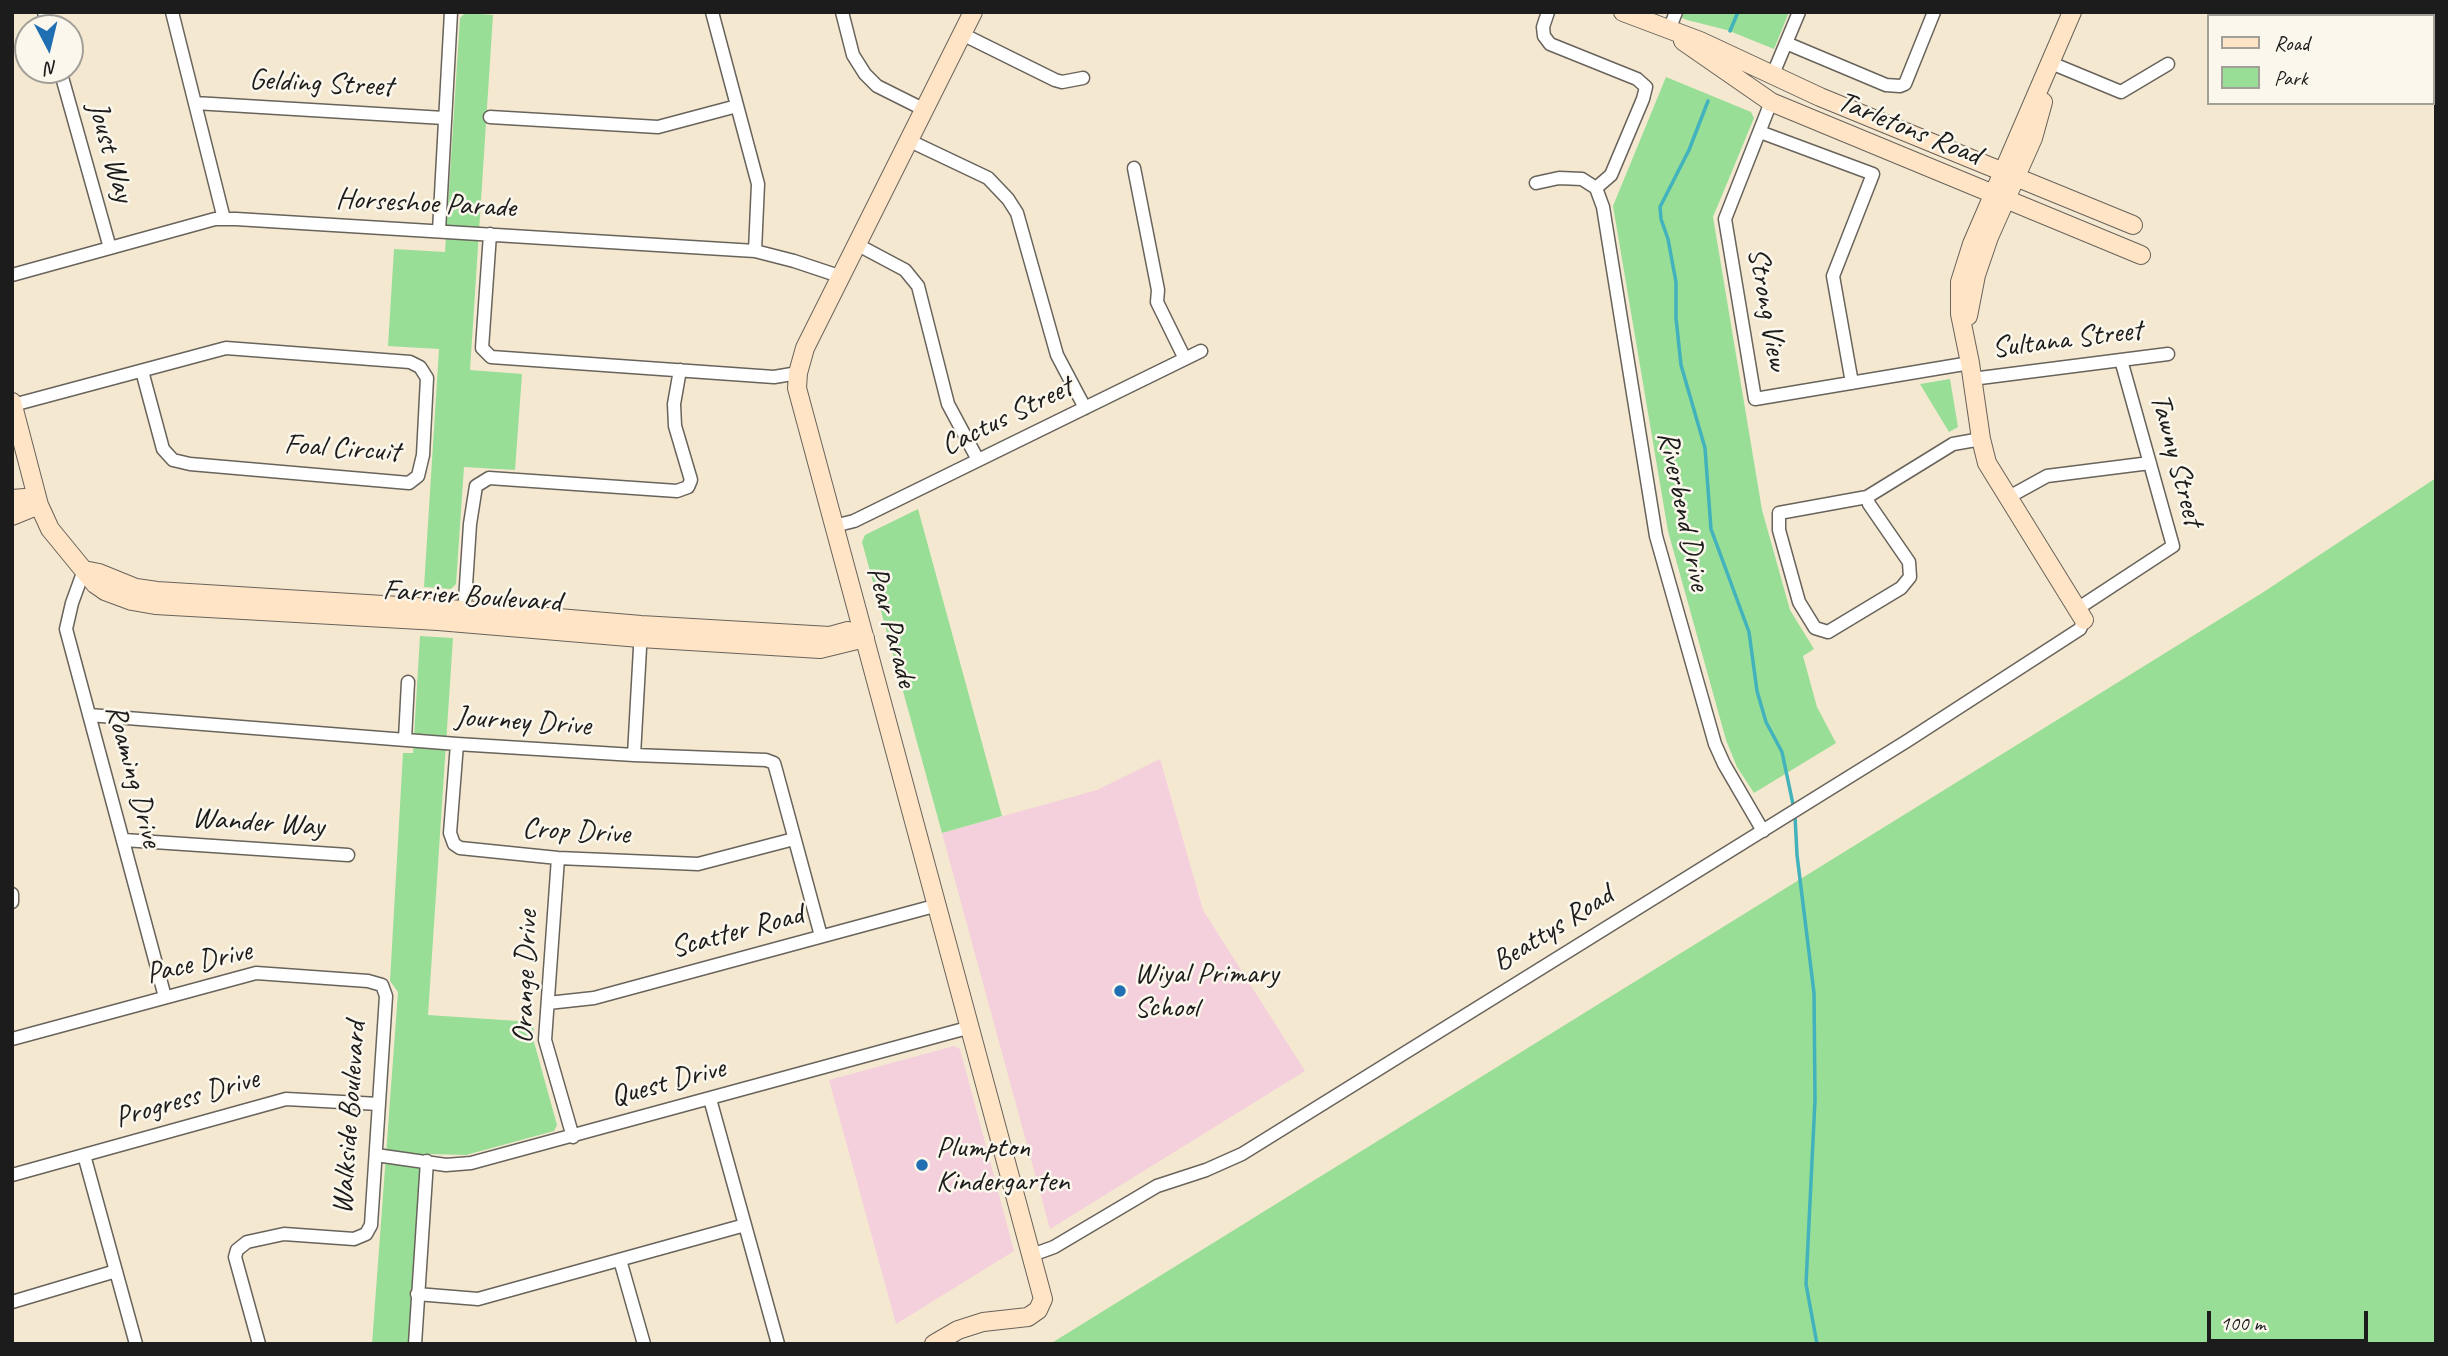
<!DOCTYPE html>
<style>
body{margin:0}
#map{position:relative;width:2448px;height:1356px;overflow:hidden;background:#f5e8d1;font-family:Caveat,sans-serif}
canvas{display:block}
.frame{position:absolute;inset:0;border:14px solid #1c1c1c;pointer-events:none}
.legend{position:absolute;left:2207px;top:14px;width:228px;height:91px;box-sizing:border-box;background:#fbf7ec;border:2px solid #a29f99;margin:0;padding:9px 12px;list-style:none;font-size:21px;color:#1c1c1c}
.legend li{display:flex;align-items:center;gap:14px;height:35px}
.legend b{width:35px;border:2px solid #a29f99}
.north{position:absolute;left:14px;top:14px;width:70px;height:70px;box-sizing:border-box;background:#fbf7ec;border:2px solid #a29f99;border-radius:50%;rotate:173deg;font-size:19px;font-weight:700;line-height:28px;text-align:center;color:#1c1c1c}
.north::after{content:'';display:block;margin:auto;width:24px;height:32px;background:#1f6fb2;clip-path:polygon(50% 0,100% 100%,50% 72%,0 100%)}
.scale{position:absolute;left:2207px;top:1311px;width:161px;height:32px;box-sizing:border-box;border:4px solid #1c1c1c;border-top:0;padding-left:9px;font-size:21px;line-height:24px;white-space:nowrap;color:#1c1c1c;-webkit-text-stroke:5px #fbf7ec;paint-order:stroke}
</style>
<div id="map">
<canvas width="2448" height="1356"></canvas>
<div class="frame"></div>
<ul class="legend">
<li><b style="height:9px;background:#ffe4c6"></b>Road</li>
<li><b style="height:19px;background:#98de97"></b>Park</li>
</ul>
<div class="north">N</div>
<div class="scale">100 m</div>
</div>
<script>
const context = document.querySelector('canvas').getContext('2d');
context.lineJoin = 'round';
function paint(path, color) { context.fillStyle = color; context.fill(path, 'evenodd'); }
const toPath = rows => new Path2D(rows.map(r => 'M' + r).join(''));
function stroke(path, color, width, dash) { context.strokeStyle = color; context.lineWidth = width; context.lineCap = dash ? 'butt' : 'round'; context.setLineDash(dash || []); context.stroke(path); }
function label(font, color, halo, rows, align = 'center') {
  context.font = font + ' Caveat,sans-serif'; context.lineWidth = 5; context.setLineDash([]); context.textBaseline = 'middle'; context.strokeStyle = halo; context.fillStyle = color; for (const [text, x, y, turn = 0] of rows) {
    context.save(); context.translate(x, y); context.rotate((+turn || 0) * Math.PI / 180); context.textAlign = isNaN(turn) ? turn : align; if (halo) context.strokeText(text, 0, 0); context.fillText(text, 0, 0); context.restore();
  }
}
paint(toPath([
 [1160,759,1203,910,1305,1071,1050,1229,942,833,1097,790],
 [954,1046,960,1049,1014,1251,896,1324,829,1080]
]), '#f4cfdc');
paint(toPath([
 [1684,12,1789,12,1774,49,1727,30,1687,20,1682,18],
 [465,13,493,15,470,370,522,374,515,470,464,467,456,584,451,589,424,587,439,349,388,346,394,249,445,252,460,18],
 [1666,77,1751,112,1754,118,1713,217,1762,510,1790,610,1814,649,1803,656,1817,707,1836,743,1754,793,1737,767,1726,740,1668,531,1613,206],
 [1950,379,1958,427,1949,432,1920,384],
 [2436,478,2436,1344,1050,1344,2262,593],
 [918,509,1002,816,942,833,862,542,865,535],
 [420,636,453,638,428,1015,533,1022,534,1042,557,1125,554,1131,466,1155,428,1154,415,1344,372,1344,398,992,390,981,403,753,413,753]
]), '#98de97');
stroke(toPath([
 [1730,31,1738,12],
 [1708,101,1689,150,1660,207,1661,219,1668,239,1676,282,1676,318,1681,365,1705,448,1711,529,1749,632,1757,691,1766,722,1782,752,1794,809],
 [1795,816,1797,855,1814,993,1815,1100,1806,1284,1817,1344]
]), '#42b2bc', 3.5);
const street = toPath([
 [44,12,48,28],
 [172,12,224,219],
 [712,12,758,184,755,251],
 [842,12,853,55,865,74,877,86,925,110],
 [1548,12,1543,27,1544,36,1550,44,1637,79,1646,87,1643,99,1611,175,1596,188],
 [1669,30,1676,12],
 [962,34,1055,80,1062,82,1083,78],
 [1786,43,1886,85,1900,86,1905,84,1934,12],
 [2051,63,2121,92,2168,64],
 [60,70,110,248],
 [1773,74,1799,12],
 [1771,102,1725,219,1755,399,1970,363],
 [195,103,444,118],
 [490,117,658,127,737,106],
 [1760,132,1873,174,1833,276,1852,383],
 [910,141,988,178,1008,199,1017,213,1057,355,1085,408],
 [1134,168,1158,290,1157,302,1185,359],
 [1536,183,1559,178,1582,179,1596,188],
 [1596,188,1603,207,1656,536,1715,744,1724,764,1763,831],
 [439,231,451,12],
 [490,234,482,348,491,357,774,377,798,373],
 [858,245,905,270,918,286,948,404,978,460],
 [12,275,215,219,236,219,755,251,794,261,839,276],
 [1972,379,2168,354],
 [13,405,226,348,410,362,420,367,427,378,423,455,418,476,409,483,190,464,173,460,163,449,142,371],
 [1867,497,1869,504,1909,562,1910,577,1901,588,1828,632,1815,628,1799,602,1779,530,1779,513,1867,497,1953,444,1981,439],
 [2007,498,2047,476,2150,463],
 [834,526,854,521,1201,351],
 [84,570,72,603,66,629,165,997],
 [2077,609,2173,546,2121,360],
 [464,616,470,524,476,486,489,478,677,491,688,487,691,480,675,426,674,404,680,370],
 [89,715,457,744,634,755,766,760,774,763,776,770,821,936],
 [405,739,408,682],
 [457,744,450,833,454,844,460,848,558,858,698,864,794,839],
 [634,755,641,630],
 [124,840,348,855],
 [558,858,545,1040,573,1137],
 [12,894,12,902],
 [548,1003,594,998,938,905],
 [12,1039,256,973,368,981,382,985,386,996,371,1225,366,1234,354,1239,284,1234,247,1242,237,1250,235,1257,259,1344],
 [710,1099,778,1344],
 [84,1155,136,1344],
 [376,1155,446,1165,471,1163,971,1027],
 [12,1175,286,1099,379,1104],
 [1032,1255,1054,1247,1157,1186,1206,1170,1242,1154,1907,741,2080,629,2084,620],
 [620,1260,644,1344],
 [417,1294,478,1299,745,1225],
 [12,1302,116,1271],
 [415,1344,427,1161]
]);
const secondary = toPath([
 [1623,12,1700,41,1820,97,2133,225],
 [2072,12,1972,244,1960,282,1960,314,1970,363,1981,439,1987,463,2084,620],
 [1683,41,1771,102,2141,255],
 [1968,316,1976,275,1989,237,2033,138,2043,102],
 [12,402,39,505,50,529,95,584,105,591,132,601,155,605,438,621,640,638,820,649,865,638],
 [12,499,37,497],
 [12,516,39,505],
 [84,570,99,573,136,588,157,591,464,610,641,625,830,636,848,631],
 [934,1344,958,1330,983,1322,1028,1317,1038,1310,1043,1299,797,388,798,373,805,348,973,12]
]);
stroke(street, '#68635b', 15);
stroke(secondary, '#68635b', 20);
stroke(street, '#fff', 12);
stroke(secondary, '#ffe4c6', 18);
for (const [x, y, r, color] of [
 [1120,991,7,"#1f6fb2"],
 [922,1165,7,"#1f6fb2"]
]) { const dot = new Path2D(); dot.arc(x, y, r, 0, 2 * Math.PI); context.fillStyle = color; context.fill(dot); stroke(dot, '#fbf7ec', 2.5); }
label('30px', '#1c1c1c', '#fbf7ec', [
 ["Gelding Street",321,84,3],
 ["Tarletons Road",1909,129,22],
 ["Joust Way",110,152,74],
 ["Horseshoe Parade",426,204,3],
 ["Strong View",1767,309,80],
 ["Sultana Street",2067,340,-7],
 ["Cactus Street",1007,417,-26],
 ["Foal Circuit",342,449,4],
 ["Tawny Street",2176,460,75],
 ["Riverbend Drive",1683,511,78],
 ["Farrier Boulevard",472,597,4],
 ["Pear Parade",891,627,75],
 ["Journey Drive",523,722,4],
 ["Roaming Drive",133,776,75],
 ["Wander Way",258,823,4],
 ["Crop Drive",576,832,3],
 ["Beattys Road",1553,929,-32],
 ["Scatter Road",737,932,-15],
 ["Pace Drive",199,963,-13],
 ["Orange Drive",526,977,-88],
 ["Quest Drive",668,1083,-15],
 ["Progress Drive",187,1099,-16],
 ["Walkside Boulevard",350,1118,-86]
]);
label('30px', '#1c1c1c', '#fbf7ec', [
 ["Wiyal Primary",1134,974],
 ["School",1134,1008],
 ["Plumpton",936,1148],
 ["Kindergarten",936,1182]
], 'left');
</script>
